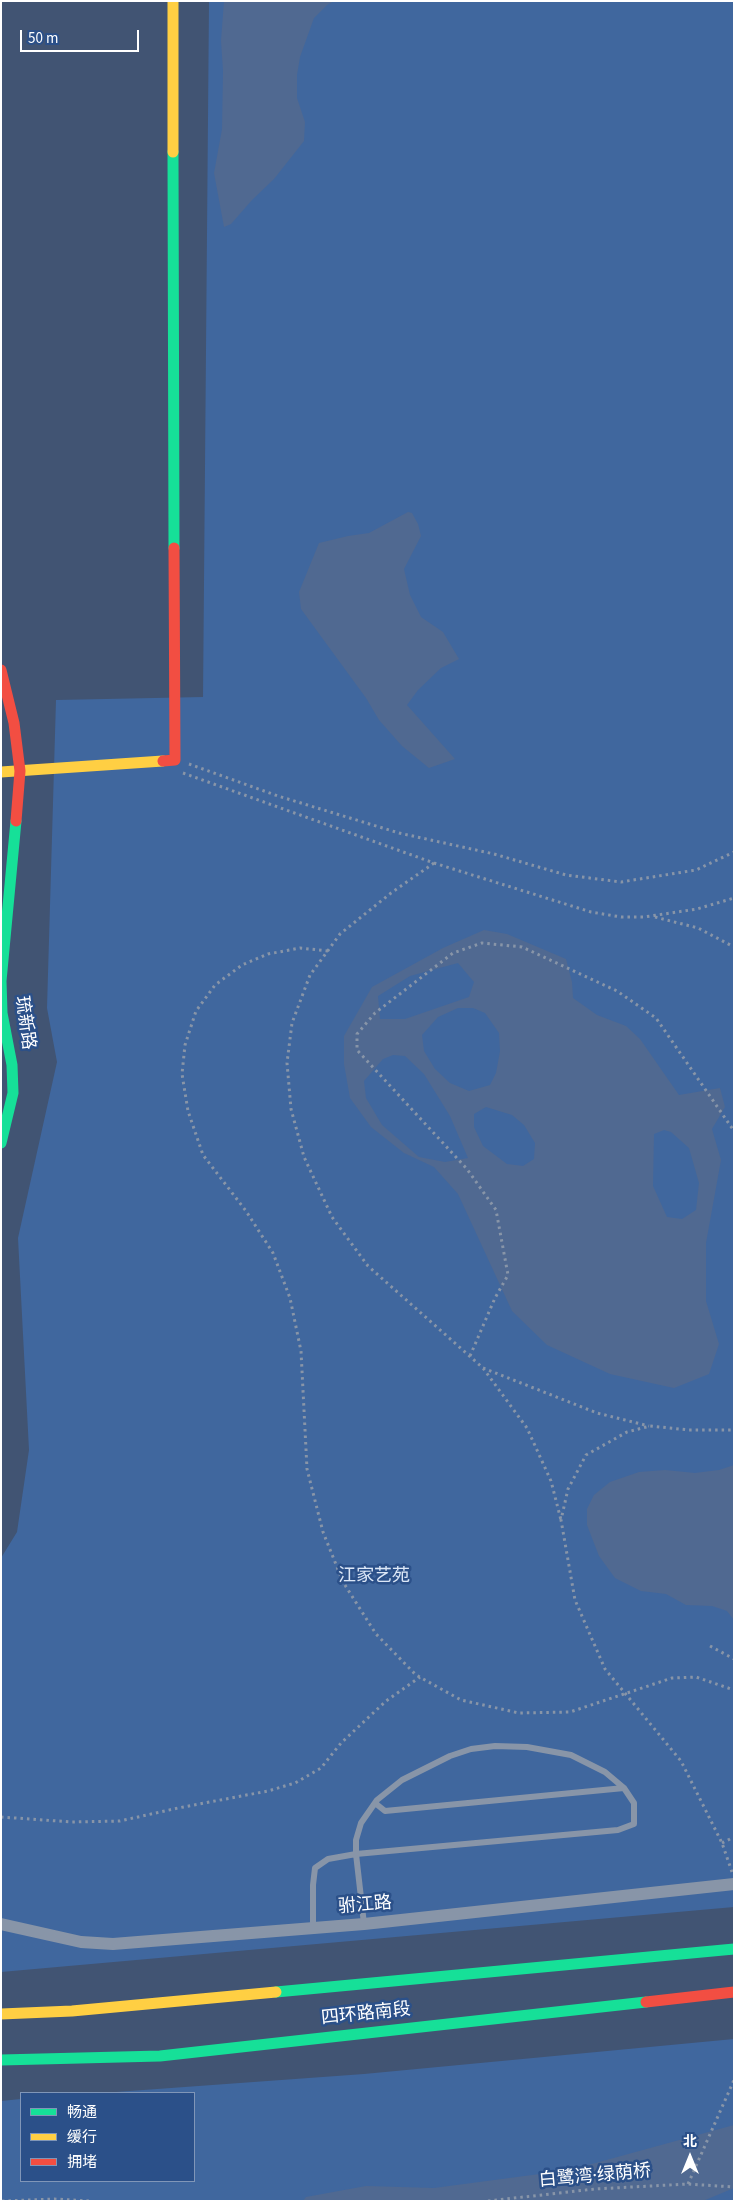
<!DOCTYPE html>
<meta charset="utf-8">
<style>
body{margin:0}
#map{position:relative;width:735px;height:2202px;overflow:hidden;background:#415473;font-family:"Source Sans 3","Noto Sans SC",sans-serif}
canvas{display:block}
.frame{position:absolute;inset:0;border:2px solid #fff;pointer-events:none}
.legend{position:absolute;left:20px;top:2092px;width:175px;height:90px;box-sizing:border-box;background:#2b5089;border:1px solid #8096b8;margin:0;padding:6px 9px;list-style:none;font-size:15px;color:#fff}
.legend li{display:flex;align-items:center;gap:10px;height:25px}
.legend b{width:25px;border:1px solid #8096b8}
.north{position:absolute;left:665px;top:2132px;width:50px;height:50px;-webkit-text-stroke:4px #2b5089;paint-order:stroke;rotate:0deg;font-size:14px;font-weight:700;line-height:20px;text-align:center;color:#fff}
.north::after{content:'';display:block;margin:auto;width:18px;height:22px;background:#fff;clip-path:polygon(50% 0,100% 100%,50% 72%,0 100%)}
.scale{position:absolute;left:20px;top:30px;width:119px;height:22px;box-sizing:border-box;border:2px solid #fff;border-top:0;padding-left:6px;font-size:15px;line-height:18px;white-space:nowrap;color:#fff;-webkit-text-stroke:4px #2b5089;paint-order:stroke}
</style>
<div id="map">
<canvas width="735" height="2202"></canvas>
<div class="frame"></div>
<ul class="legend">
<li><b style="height:6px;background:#16e098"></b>畅通</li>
<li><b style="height:6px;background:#ffcf43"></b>缓行</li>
<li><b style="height:6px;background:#f24e42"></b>拥堵</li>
</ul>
<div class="north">北</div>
<div class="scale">50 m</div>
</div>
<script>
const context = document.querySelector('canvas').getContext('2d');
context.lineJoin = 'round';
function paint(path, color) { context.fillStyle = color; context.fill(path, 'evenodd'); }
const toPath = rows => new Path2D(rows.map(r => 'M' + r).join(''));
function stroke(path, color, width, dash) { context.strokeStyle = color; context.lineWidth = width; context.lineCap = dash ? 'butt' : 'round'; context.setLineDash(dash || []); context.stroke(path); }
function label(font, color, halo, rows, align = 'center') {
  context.font = font + ' "Source Sans 3","Noto Sans SC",sans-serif'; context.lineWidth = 5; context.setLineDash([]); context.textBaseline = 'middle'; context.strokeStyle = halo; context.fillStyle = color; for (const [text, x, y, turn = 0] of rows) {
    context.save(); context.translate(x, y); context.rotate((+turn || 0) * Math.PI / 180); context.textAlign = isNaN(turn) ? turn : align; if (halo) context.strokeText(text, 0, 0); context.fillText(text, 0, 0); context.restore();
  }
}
paint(toPath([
 [209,1,734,1,734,1907,1,1972,1,1558,17,1532,29,1450,18,1238,57,1062,47,1008,56,700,203,697],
 [734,2039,734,2201,1,2201,1,2101,21,2099,21,2181,194,2181,194,2093,102,2093,364,2074]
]), '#40679e');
paint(toPath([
 [224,1,334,1,327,5,314,18,300,57,297,75,297,98,305,122,304,141,274,179,252,200,231,224,224,227,214,173,222,129,223,71,221,41],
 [408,512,412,513,418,524,421,536,404,569,410,595,421,617,443,632,459,659,441,668,418,690,407,705,455,759,429,768,402,746,379,720,366,698,301,609,299,592,319,543,348,536,369,533],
 [484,930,507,934,566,959,572,982,573,998,597,1015,626,1026,640,1039,679,1095,720,1088,725,1107,712,1129,721,1160,706,1243,706,1301,719,1344,709,1374,674,1388,610,1374,547,1345,512,1311,458,1194,434,1167,404,1153,371,1127,350,1098,344,1064,344,1036,372,987,443,948],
 [458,963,474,982,469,997,405,1019,380,1019,378,996,410,976],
 [458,1008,473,1008,485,1013,499,1033,500,1051,496,1073,490,1085,469,1091,450,1083,435,1069,424,1051,422,1035,438,1017],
 [393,1055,405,1056,424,1074,450,1116,468,1158,445,1162,419,1157,382,1125,366,1098,364,1081,383,1059],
 [486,1107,512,1115,524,1125,535,1143,534,1159,523,1166,507,1164,483,1146,474,1127,474,1114],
 [664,1130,671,1132,689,1148,699,1183,696,1210,682,1219,667,1217,653,1186,654,1134],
 [734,1465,734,1620,727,1611,712,1606,686,1605,666,1594,641,1591,615,1578,599,1556,587,1525,587,1509,594,1495,610,1482,639,1472,665,1470,695,1473,719,1470],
 [734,2125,734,2188,703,2201,303,2201,306,2197,366,2186,434,2188,570,2170]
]), '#506991');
stroke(toPath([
 [189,764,278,796,399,833,494,854,566,875,621,882,696,870,734,852],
 [183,773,434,863,591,912,621,917,644,917,697,909,734,898],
 [434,863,391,893,340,934,310,975,292,1023,287,1063,291,1109,304,1157,332,1217,368,1266,483,1368,527,1428,551,1481,561,1520],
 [655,917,698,928,734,947],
 [328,951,300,948,268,954,242,965,215,985,196,1011,185,1045,182,1074,188,1111,203,1155,246,1211,273,1253,290,1298,301,1351,307,1469,323,1532,343,1582,376,1634,416,1675,461,1700,519,1713,570,1712,672,1678,696,1677,734,1690],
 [470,1356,495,1298,508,1275,496,1210,467,1169,357,1050,357,1034,375,1013,453,953,482,943,522,947,617,991,656,1018,734,1131],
 [483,1368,597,1413,649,1426],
 [710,1646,734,1659],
 [1,1817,72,1822,120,1821,178,1808,268,1791,295,1783,321,1768,341,1743,386,1701,420,1677],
 [722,1843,734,1837],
 [732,1872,722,1843,681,1761,605,1669,575,1600,561,1520,568,1489,586,1455,627,1432,650,1426,689,1430,734,1430],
 [688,2184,734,2080],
 [2,2201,54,2199,90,2201],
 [488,2201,595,2189,688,2184,734,2187]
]), '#8895a8', 3, [2.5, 4]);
stroke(toPath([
 [375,1803,385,1811,624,1788],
 [313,1928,313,1885,315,1868,328,1859,356,1854,618,1830,634,1824,634,1803,624,1788,605,1772,571,1755,527,1747,495,1746,471,1749,450,1756,402,1780,377,1800,361,1823,356,1840,356,1854,364,1924]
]), '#8895a8', 6);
stroke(toPath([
 [1,1924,81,1942,113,1944,364,1924,734,1884]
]), '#8895a8', 12);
stroke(toPath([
 [173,152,174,548],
 [1,1143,13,1093,12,1065,2,1013,1,981,16,821],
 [276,1992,734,1949],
 [1,2060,160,2056,646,2002]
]), '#16e098', 11);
stroke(toPath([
 [173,1,173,152],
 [1,772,163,761],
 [1,2014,72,2011,276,1992]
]), '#ffcf43', 11);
stroke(toPath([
 [1,670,14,723,20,771,16,821],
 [163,761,175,760,174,548],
 [646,2002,734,1992]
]), '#f24e42', 11);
label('18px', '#fff', '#2b5089', [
 ["琉新路",24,1023,82],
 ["驸江路",365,1906,-5],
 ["四环路南段",366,2015,-6],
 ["白鹭湾·绿荫桥",595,2177,-5]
]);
label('18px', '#dce7f7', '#2b5089', [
 ["江家艺苑",374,1577]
]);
</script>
